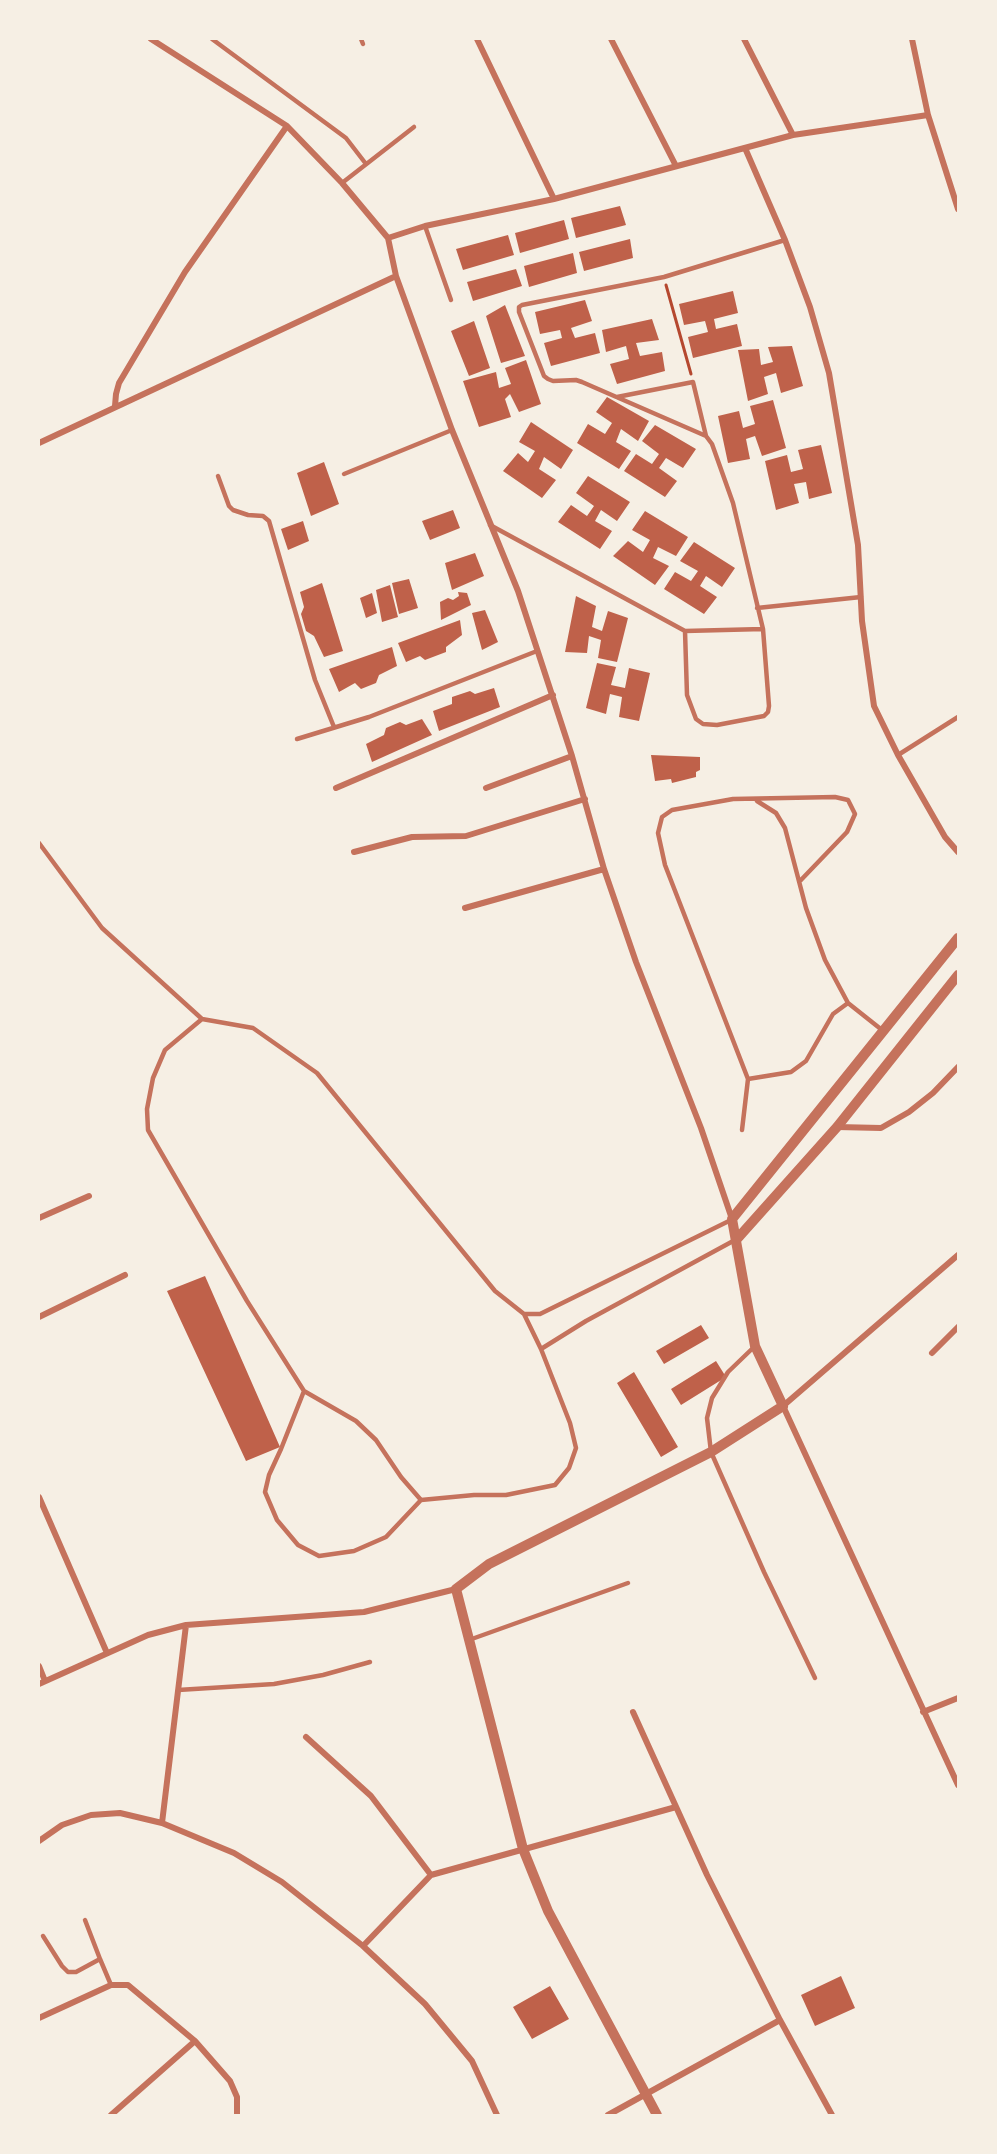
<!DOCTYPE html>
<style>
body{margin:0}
#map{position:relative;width:997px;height:2154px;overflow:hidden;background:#f6efe4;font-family:"Roboto Serif",serif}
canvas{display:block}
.frame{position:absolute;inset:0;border:40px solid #f6efe4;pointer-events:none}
</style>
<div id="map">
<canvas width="997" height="2154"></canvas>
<div class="frame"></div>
</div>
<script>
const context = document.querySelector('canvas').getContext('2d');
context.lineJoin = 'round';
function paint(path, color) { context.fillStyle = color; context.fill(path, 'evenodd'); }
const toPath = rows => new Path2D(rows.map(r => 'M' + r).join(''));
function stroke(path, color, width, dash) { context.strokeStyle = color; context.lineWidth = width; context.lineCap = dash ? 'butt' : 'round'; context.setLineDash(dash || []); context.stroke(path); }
paint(toPath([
 [620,206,626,225,576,238,571,218],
 [564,220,569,239,520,253,515,233],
 [508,235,514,255,463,270,456,249],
 [630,239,633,258,584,271,579,252],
 [573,253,577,273,529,287,524,266],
 [516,269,522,286,473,301,467,282],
 [733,291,738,313,714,319,716,329,737,324,742,346,693,358,688,337,708,332,705,321,684,325,679,304],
 [585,300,592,321,571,328,575,338,595,333,600,353,551,366,544,343,562,338,560,330,540,334,535,312],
 [505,305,525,356,501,363,486,316],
 [652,319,659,340,636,343,640,356,662,352,665,371,617,384,610,364,629,359,626,346,606,352,602,330],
 [474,321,490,368,469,376,451,331],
 [792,346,803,386,781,393,776,373,764,377,768,394,748,401,738,350,759,349,761,365,773,362,768,347],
 [526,360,541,404,519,412,510,394,505,399,511,417,479,427,463,381,496,372,499,388,511,384,505,368],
 [607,397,649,421,638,441,621,429,616,442,631,451,619,469,577,443,588,424,605,434,612,423,596,412],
 [773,400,786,448,762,456,755,436,746,439,750,459,728,463,718,416,739,411,743,428,755,424,750,406],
 [531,422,573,450,561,469,544,457,539,469,556,480,542,498,503,471,518,453,528,462,535,451,519,442],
 [655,425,696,449,683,468,666,458,659,468,677,481,665,497,624,471,636,454,652,464,659,454,642,441],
 [821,445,832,493,809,499,806,482,794,484,799,503,776,510,765,461,787,455,791,472,803,469,798,450],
 [324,462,339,504,311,516,297,473],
 [588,476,630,502,617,521,601,510,595,521,612,531,600,549,558,522,571,505,587,516,594,506,576,493],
 [453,510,460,528,430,540,422,521],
 [645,511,688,537,676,556,658,547,653,558,669,566,655,585,613,556,628,541,643,552,650,540,632,530],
 [303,521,309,541,288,550,281,529],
 [694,542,735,568,722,587,706,576,700,586,717,597,704,614,664,589,675,572,691,581,698,571,680,561],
 [475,553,484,576,452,590,445,563],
 [409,579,418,608,399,614,392,583],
 [322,583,343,651,324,657,314,636,306,631,301,614,304,607,300,592],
 [390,585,398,617,382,622,376,590],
 [458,592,467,593,471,605,441,620,440,602,448,598,453,600,459,596],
 [372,593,377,613,366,618,360,598],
 [576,596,596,606,592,627,602,631,608,611,628,618,617,662,598,658,601,640,589,636,587,653,565,652],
 [485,610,498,642,482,650,472,613],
 [460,620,462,635,446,647,446,652,425,660,420,656,406,662,398,643],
 [392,647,397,666,379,675,376,683,361,689,355,683,339,692,329,669],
 [597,663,616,667,611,685,625,688,629,668,650,673,639,721,619,717,622,697,610,694,606,714,586,708],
 [494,688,500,707,439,731,433,711,452,704,452,697,470,691,475,694],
 [422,719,432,735,372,762,366,744,384,735,386,728,400,722,406,725],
 [651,755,700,757,700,770,696,772,696,777,672,783,671,779,655,781],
 [205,1276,280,1447,246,1461,167,1291],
 [701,1325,709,1338,664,1364,656,1351],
 [716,1361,726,1377,681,1405,671,1389],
 [634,1372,678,1447,661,1457,617,1383],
 [841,1976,855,2008,815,2026,801,1995],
 [550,1986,569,2019,532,2039,513,2007]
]), '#bf614a');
stroke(toPath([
 [666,285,691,374]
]), '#b5482f', 3);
stroke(toPath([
 [212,39,346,138,366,164],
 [361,39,363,44],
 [342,183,414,127],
 [425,226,451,300],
 [617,397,693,382,706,436,712,444,733,503,763,629,769,706,768,712,764,716,717,725,703,724,696,719,687,695,685,631],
 [706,436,582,382,576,380,553,381,548,379,544,376,519,312,519,307,522,305,664,277,785,240],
 [344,474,452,430],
 [218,476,229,506,233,510,248,515,263,516,269,521,315,680,334,727],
 [490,525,685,631,763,629],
 [757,608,861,597],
 [297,739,369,717,537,651],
 [898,755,958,717],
 [757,801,776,813,785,828,806,908,825,960,848,1003,882,1030],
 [39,843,102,928,202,1019,253,1028,317,1073,495,1291,524,1314,540,1314,731,1220],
 [202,1019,165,1050,153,1078,147,1109,148,1130,247,1301,304,1391,356,1421,376,1440,401,1477,421,1500,474,1495,506,1495,555,1485,569,1468,576,1448,570,1423,541,1349,586,1321,735,1240],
 [748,1079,791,1072,806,1061,833,1014,848,1003],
 [742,1130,748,1079,665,865,658,833,662,817,672,810,733,799,835,797,848,800,855,814,847,832,800,881],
 [524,1314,541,1349],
 [755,1346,728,1372,712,1398,707,1418,711,1452,764,1572,815,1678],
 [304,1391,281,1449,269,1475,265,1492,277,1520,298,1545,319,1556,354,1551,386,1537,421,1500],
 [469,1640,628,1583],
 [178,1690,274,1684,323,1675,370,1662],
 [85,1920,100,1959],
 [43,1936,62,1966,68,1972,76,1972,100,1959,111,1985]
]), '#c5725c', 4.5);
stroke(toPath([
 [151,39,287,126,342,183,388,238,396,276,452,430,518,591,572,756,604,869,636,962,701,1128,732,1219],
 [477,39,554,199],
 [611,39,676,166],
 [744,39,793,135],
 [912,39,928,115,958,209],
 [745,148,785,240,810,307,829,373,858,545,862,621,874,706,898,755,945,837,958,852],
 [388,238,425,226,554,199,793,135,928,115],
 [115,406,116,394,119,383,185,272,287,126],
 [39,443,396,276],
 [336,788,553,695],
 [486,788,572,756],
 [354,852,412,837,466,836,585,799],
 [465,908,604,869],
 [837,1127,881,1128,909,1112,933,1093,958,1067],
 [39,1218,89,1196],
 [958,1255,783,1406,958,1785],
 [39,1317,125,1275],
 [932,1353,958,1327],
 [39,1497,107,1653],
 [39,1666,45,1681],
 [39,1684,148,1635,186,1625,364,1612,456,1589],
 [633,1712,707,1875,780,2020,832,2115],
 [923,1712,958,1698],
 [306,1737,371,1796,431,1875],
 [162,1823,186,1625],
 [39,1841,62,1825,91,1815,120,1813,162,1823,234,1853,282,1882,363,1946,425,2004,472,2061,497,2115],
 [363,1946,431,1875,676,1807],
 [39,2018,111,1985,128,1985,195,2041,230,2081,237,2097,237,2115],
 [111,2115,195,2041],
 [608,2115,780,2020]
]), '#c5725c', 6);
stroke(toPath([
 [737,1239,837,1127,958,975],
 [657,2115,548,1911,523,1849,456,1589,489,1564,711,1452,783,1406,755,1346,732,1219,958,938]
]), '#c5725c', 10);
</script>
